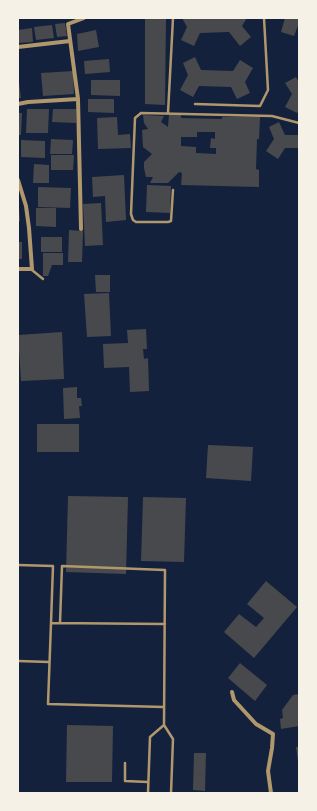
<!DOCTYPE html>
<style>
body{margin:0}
#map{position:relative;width:317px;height:811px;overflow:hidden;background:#14213d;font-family:Overpass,sans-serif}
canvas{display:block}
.frame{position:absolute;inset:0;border:19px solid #f6f1e7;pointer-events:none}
</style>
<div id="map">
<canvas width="317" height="811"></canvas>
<div class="frame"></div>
</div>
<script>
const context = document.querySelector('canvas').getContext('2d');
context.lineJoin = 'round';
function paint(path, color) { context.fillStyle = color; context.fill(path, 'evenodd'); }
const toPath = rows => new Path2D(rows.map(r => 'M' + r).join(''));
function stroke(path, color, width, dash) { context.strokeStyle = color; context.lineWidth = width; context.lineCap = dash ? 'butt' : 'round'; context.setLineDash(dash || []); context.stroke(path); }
paint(toPath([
 [145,18,166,18,165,105,145,104],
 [182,18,247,18,242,26,251,37,240,46,229,32,200,33,194,46,181,40,187,27],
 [285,18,299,18,299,23,294,36,281,32],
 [65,23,67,36,57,37,55,24],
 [52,25,54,38,36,40,34,27],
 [32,28,33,42,18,43,18,30],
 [96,30,99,47,78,51,77,34],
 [195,57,201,70,233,71,240,60,253,68,245,82,250,93,237,99,231,87,199,86,193,97,180,90,188,75,183,63],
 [109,59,110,72,85,74,84,61],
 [73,71,74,94,43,96,41,73],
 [296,77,299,83,299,110,297,113,285,107,292,94,285,83],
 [91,80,120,80,120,96,91,95],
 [18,82,19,82,21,98,18,98],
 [88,99,114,99,114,113,88,112],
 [27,109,49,109,48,133,26,133],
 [53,109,76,109,76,123,52,122],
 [18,113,22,113,21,135,18,135],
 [169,114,181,115,181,118,222,119,222,117,260,117,259,139,257,139,256,169,259,170,259,187,181,185,182,173,179,172,168,183,150,183,153,177,146,177,144,168,144,162,152,154,143,147,142,130,148,129,144,123,143,115,164,116,161,122,168,127],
 [197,132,215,132,215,139,211,138,210,148,216,148,216,154,196,153,196,147,181,146,181,137,197,137],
 [117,117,118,135,130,134,131,148,98,149,97,118],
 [279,122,285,135,299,135,299,148,285,148,278,159,266,151,274,139,269,127],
 [51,139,73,140,72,154,50,154],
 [21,140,45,141,45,158,21,157],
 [51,155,74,155,73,170,51,170],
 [34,164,49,165,49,183,33,183],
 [124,175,126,220,106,222,105,196,93,197,92,177],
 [147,185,171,186,170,213,146,212],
 [38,187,71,188,70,208,38,207],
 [101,203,103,245,85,246,83,204],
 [18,208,19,208,20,221,18,221],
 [36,208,56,208,56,227,36,226],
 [69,230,83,231,82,262,68,262],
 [41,237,62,237,62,252,41,252],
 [18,242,22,242,22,259,18,259],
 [43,253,63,253,63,265,52,265,48,276,43,276],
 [95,275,110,275,110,292,96,292],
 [109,293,111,336,87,337,84,294],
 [146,329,147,349,143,349,144,359,148,358,149,391,130,392,129,367,104,368,103,344,128,343,127,330],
 [62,332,64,379,21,381,18,335],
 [77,387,77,398,81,398,82,406,79,406,80,418,64,419,63,388],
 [37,424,79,424,79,452,37,452],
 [208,445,253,447,251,481,206,478],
 [68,496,128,497,126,574,66,572],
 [143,497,186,498,184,562,141,561],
 [266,581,297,607,254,658,224,632,239,614,256,627,264,618,247,604],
 [240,663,267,685,255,701,228,678],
 [299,694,299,726,281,729,280,719,283,718,282,710,293,695],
 [67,725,113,726,112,782,66,782],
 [296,747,299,747,299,761,298,761],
 [194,753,206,753,205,791,193,790]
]), '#48494c');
stroke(toPath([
 [195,104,260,106,268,90,264,18],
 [168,113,173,18],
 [173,190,171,221,168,222,136,222,133,220,131,214,135,118,141,113,272,116,299,123],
 [32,270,43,279],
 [18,565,53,566,51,623,165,624],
 [51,623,48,704,164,707],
 [60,623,62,566,165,570,164,725,173,739,171,793],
 [18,661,49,662],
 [125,763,125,781,148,782],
 [148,793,150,737,164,725]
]), '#b1986c', 2.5);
stroke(toPath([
 [18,47,70,41],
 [18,104,28,102,78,99],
 [18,180,26,206,29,228,32,269,18,269],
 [81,229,78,99,68,24,84,18],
 [232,692,234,700,256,724,273,734,272,748,268,771,271,793]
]), '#b1986c', 4);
</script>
